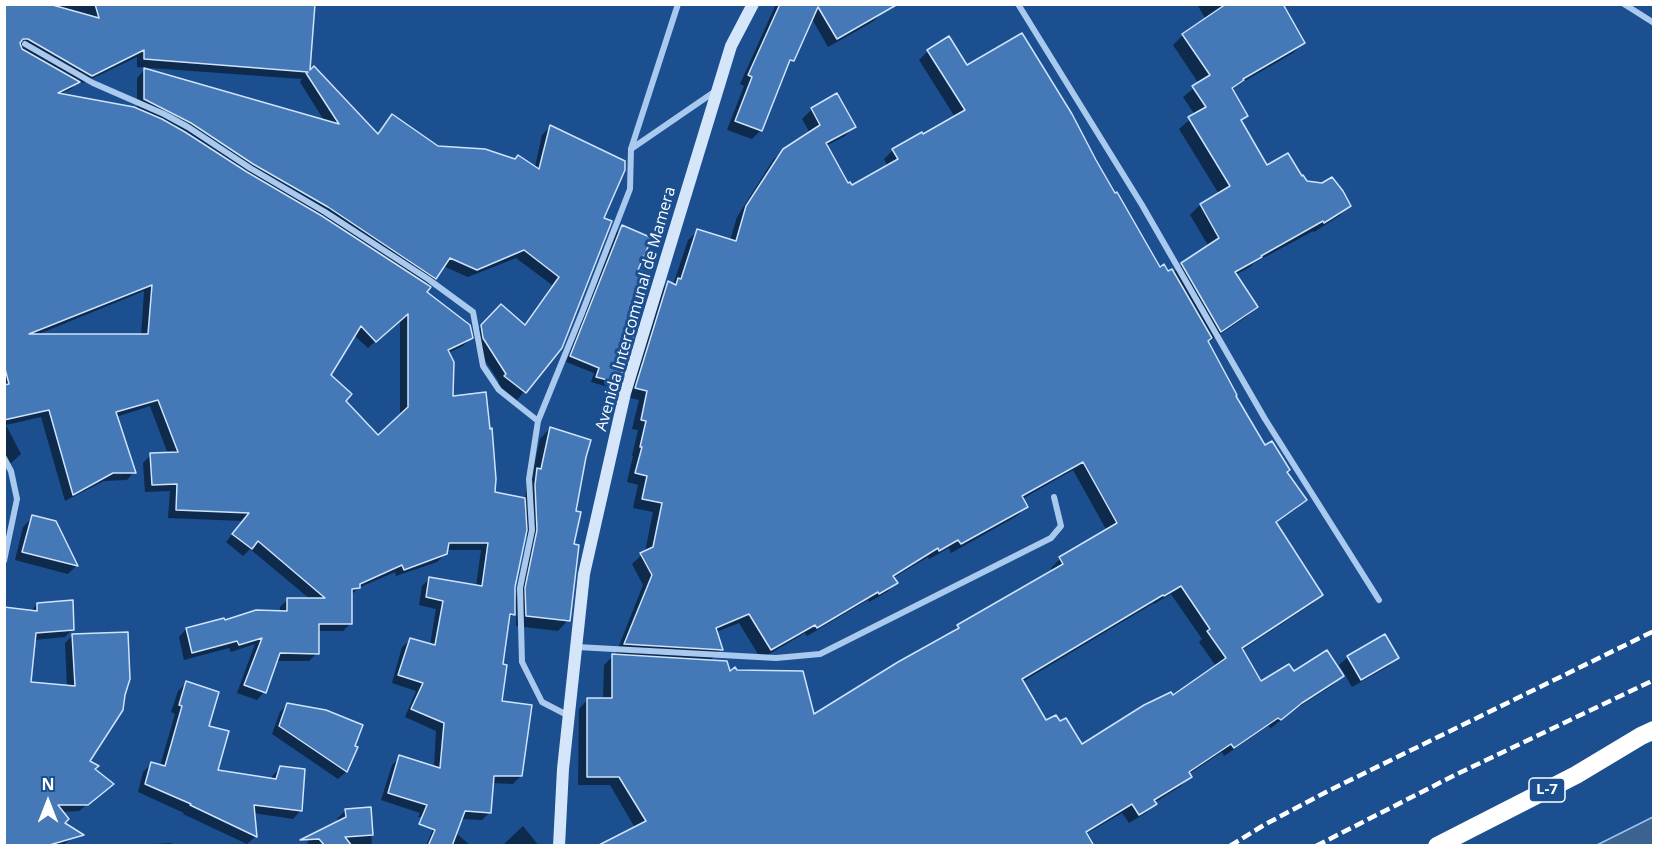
<!DOCTYPE html>
<style>
body{margin:0}
#map{position:relative;width:1658px;height:850px;overflow:hidden;background:#1b4f8f;font-family:"Open Sans",sans-serif}
canvas{display:block}
.frame{position:absolute;inset:0;border:6px solid #fff;pointer-events:none}
.north{position:absolute;left:18px;top:772px;width:60px;height:60px;-webkit-text-stroke:4px #1b4f8f;paint-order:stroke;rotate:0deg;font-size:16px;font-weight:700;line-height:24px;text-align:center;color:#fff}
.north::after{content:'';display:block;margin:auto;width:21px;height:27px;background:#fff;clip-path:polygon(50% 0,100% 100%,50% 72%,0 100%)}
</style>
<div id="map">
<canvas width="1658" height="850"></canvas>
<div class="frame"></div>
<div class="north">N</div>
</div>
<script>
const context = document.querySelector('canvas').getContext('2d');
context.lineJoin = 'round';
function paint(path, color) { context.fillStyle = color; context.fill(path, 'evenodd'); }
const toPath = rows => new Path2D(rows.map(r => 'M' + r).join(''));
function stroke(path, color, width, dash) { context.strokeStyle = color; context.lineWidth = width; context.lineCap = dash ? 'butt' : 'round'; context.setLineDash(dash || []); context.stroke(path); }
function label(font, color, halo, rows, align = 'center') {
  context.font = font + ' "Open Sans",sans-serif'; context.lineWidth = 6; context.setLineDash([]); context.textBaseline = 'middle'; context.strokeStyle = halo; context.fillStyle = color; for (const [text, x, y, turn = 0] of rows) {
    context.save(); context.translate(x, y); context.rotate((+turn || 0) * Math.PI / 180); context.textAlign = isNaN(turn) ? turn : align; if (halo) context.strokeText(text, 0, 0); context.fillText(text, 0, 0); context.restore();
  }
}
const water = toPath([
 [1653,817,1653,845,1597,845,1653,817]
]);
paint(water, '#3c6290');
stroke(water, '#9cc4f0', 1.5);
paint(toPath([
 [4,4,310,4,313,12,308,73,377,134,392,116,437,148,535,167,542,135,550,127,602,219,561,347,517,400,497,384,499,382,476,346,474,335,493,313,523,326,552,285,516,258,468,277,443,266,435,278,427,286,425,293,471,338,463,346,448,353,452,398,493,493,525,500,527,480,532,475,540,439,550,428,585,457,574,512,568,620,558,631,516,626,516,612,507,620,501,665,500,702,521,776,513,784,492,783,490,812,482,820,418,817,420,813,381,800,392,765,400,757,434,767,436,731,405,717,416,691,392,683,402,647,410,640,430,645,436,609,419,605,422,586,430,578,476,586,481,550,446,550,445,554,437,562,396,576,395,572,358,588,351,595,351,623,343,631,317,631,317,653,309,661,276,661,264,692,257,700,237,693,255,644,231,652,229,648,184,660,179,637,186,629,280,612,280,607,288,599,310,599,250,549,243,556,226,542,243,521,168,518,170,491,145,492,143,463,151,455,168,454,150,406,116,417,134,472,127,480,104,481,65,501,41,417,6,425,21,454,11,463,4,467],
 [137,57,137,67,302,79,300,82,325,122,144,70,137,78,137,109,60,94,71,89,79,81,83,83],
 [144,291,141,336,34,336],
 [400,319,400,416,378,437,343,401,329,375,354,335,368,348],
 [527,528,527,541,515,602,513,587],
 [776,4,878,4,882,12,874,21,828,47,812,19,792,60,785,68,761,130,752,139,727,130,744,86,740,84],
 [1197,4,1281,4,1303,43,1293,53,1236,86,1232,90,1246,115,1240,122,1267,167,1306,182,1349,206,1339,216,1314,232,1313,231,1254,263,1250,267,1235,275,1256,307,1246,317,1210,341,1209,339,1207,341,1234,396,1264,447,1286,472,1305,499,1296,509,1275,523,1322,595,1312,604,1242,650,1260,683,1293,673,1342,676,1333,685,1291,712,1271,728,1268,726,1224,756,1222,752,1189,774,1190,776,1181,786,1154,803,1155,804,1146,813,1129,823,1122,813,1086,834,635,828,610,785,578,785,579,709,588,699,603,700,604,665,613,656,615,656,643,585,632,564,645,552,653,512,633,508,638,485,627,482,633,456,632,456,638,430,632,429,639,400,627,397,659,292,668,283,673,285,688,240,698,231,730,241,737,217,773,160,784,150,810,133,802,119,812,109,836,95,854,126,845,136,826,146,848,185,852,187,888,167,884,159,893,150,955,117,919,60,928,51,966,67,1094,160,1159,269,1167,274,1173,273,1182,264,1209,247,1190,215,1200,205,1219,194,1179,129,1195,115,1183,97,1199,84,1173,45,1183,35,1206,20],
 [1073,470,1107,531,1060,559,1051,568,1053,572,958,626,949,635,813,716,710,661,721,649,716,632,739,623,761,659,805,633,807,636,868,600,869,602,887,592,896,583,893,578,928,557,929,559,949,548,951,553,1017,516,1026,507,1022,499],
 [1171,594,1202,639,1199,642,1216,666,1173,697,1082,746,1046,722,1022,682,1154,603,1154,604],
 [622,227,636,271,618,382,612,388,591,382,594,373,566,362,616,233],
 [32,518,54,522,76,566,68,574,15,560,23,527],
 [37,604,73,629,65,637,34,640,30,683,67,686,65,643,72,636,88,761,104,791,79,811,62,812,63,824,78,833,62,846,4,846,30,612],
 [1348,657,1397,657,1389,666,1352,687,1339,665],
 [186,683,207,727,216,771,271,779,272,776,280,768,301,810,293,819,253,813,255,837,247,844,183,814,184,813,138,792,143,772,151,764,160,766,175,714,171,712,178,691],
 [288,704,356,748,346,772,338,779,272,734,280,712],
 [370,809,372,846,310,846,307,842,315,834,337,823,337,819,346,810],
 [441,820,471,846,426,846,434,826],
 [523,826,539,846,502,846],
 [171,843,173,846,142,846,143,845]
]), '#0007');
const building = toPath([
 [4,4,49,4,99,18,95,4,315,4,310,70,314,66,378,134,392,114,438,146,485,149,515,159,518,155,539,169,550,125,625,161,625,170,604,218,612,221,562,348,526,393,504,376,506,374,483,338,481,325,501,304,525,325,559,277,524,250,477,270,450,258,436,279,328,207,253,164,191,123,144,99,144,68,339,124,306,73,308,72,144,59,144,50,92,76,28,39,23,39,20,43,22,49,80,82,58,93,134,107,162,119,185,132,247,172,322,216,425,283,431,287,427,292,470,325,473,338,448,350,454,362,453,396,486,392,490,429,492,428,496,479,495,492,525,498,527,530,515,587,515,615,510,614,503,664,507,665,502,701,532,705,522,776,494,776,491,813,465,811,452,846,428,846,435,830,419,824,427,805,388,793,399,755,440,768,444,723,411,709,423,683,398,675,410,638,435,645,443,601,426,597,429,577,482,586,488,543,449,543,447,554,404,570,402,565,360,584,360,588,352,589,352,624,319,624,319,654,280,653,266,693,244,685,262,638,239,645,237,641,192,653,186,628,224,618,225,620,256,610,287,611,287,598,325,598,258,541,252,549,232,534,249,513,176,510,177,484,152,485,150,453,178,452,158,400,116,412,136,473,113,473,73,495,49,410,4,420,4,385,9,384,4,365,4,4],
 [152,285,148,334,29,334,152,285],
 [408,314,408,407,378,435,346,401,352,394,331,375,361,326,376,342,408,314],
 [780,4,898,4,837,39,818,7,794,61,790,60,762,131,735,121,752,77,748,75,780,4],
 [1226,4,1283,4,1305,43,1243,79,1244,80,1232,88,1248,116,1241,120,1267,165,1288,153,1302,176,1303,175,1307,181,1322,183,1332,177,1343,191,1351,206,1324,223,1323,221,1261,256,1262,257,1235,272,1258,307,1221,332,1181,263,1219,238,1200,204,1230,186,1188,117,1206,107,1192,86,1210,75,1182,34,1226,4],
 [1022,33,1072,114,1096,160,1115,193,1117,192,1160,267,1164,264,1168,271,1172,269,1212,338,1208,341,1237,395,1236,396,1265,445,1272,441,1290,470,1287,472,1307,500,1276,522,1323,595,1242,648,1261,681,1289,664,1294,671,1327,650,1344,676,1302,703,1281,720,1278,718,1234,748,1231,744,1189,772,1192,777,1154,800,1157,804,1139,815,1132,804,1086,832,1094,846,597,846,646,821,619,777,587,777,587,698,612,698,612,654,727,661,730,671,735,667,737,670,803,671,814,714,898,662,959,628,957,625,1063,564,1059,557,1117,523,1083,462,1022,496,1028,507,961,544,958,540,939,551,938,548,893,576,898,583,879,594,878,592,817,628,815,625,771,650,749,614,716,628,723,650,624,644,652,575,640,553,653,547,662,503,642,499,647,476,635,473,642,447,640,447,646,421,641,420,647,391,635,388,668,281,676,285,678,278,681,279,697,229,736,241,746,206,783,149,820,125,811,108,837,93,856,127,826,143,848,183,850,182,852,185,898,159,892,149,922,132,923,134,965,110,927,50,949,36,967,65,1022,33],
 [1181,586,1210,629,1207,631,1226,658,1173,695,1171,692,1144,705,1082,744,1066,718,1060,721,1056,715,1046,720,1022,679,1163,595,1164,596,1181,586],
 [622,225,652,238,638,270,652,275,619,383,596,377,599,368,570,356,622,225],
 [550,427,591,440,586,457,576,511,581,512,574,544,579,545,570,621,526,616,525,588,537,530,535,485,537,468,541,469,550,427],
 [32,515,56,521,78,566,22,552,32,515],
 [73,600,74,630,36,633,31,682,75,686,72,634,128,632,130,679,125,695,123,710,90,761,99,766,95,769,114,784,88,805,58,805,69,819,65,823,84,835,46,846,4,846,4,607,37,611,37,603,73,600],
 [1385,634,1399,658,1361,680,1347,656,1385,634],
 [186,681,219,692,209,726,229,731,218,770,276,779,280,766,305,769,302,811,254,805,257,837,190,805,191,804,145,784,151,762,165,766,182,706,179,705,186,681],
 [287,703,326,710,363,725,355,746,358,747,347,772,279,726,287,703],
 [371,807,373,835,345,837,352,846,325,846,319,839,300,840,346,817,345,809,371,807]
]);
paint(building, '#4478b7');
stroke(building, '#cfe3fa', 1.5);
stroke(toPath([
 [1018,4,1142,205,1265,419,1379,600],
 [1624,4,1654,23],
 [25,44,93,83,164,114,188,127,250,168,325,212,428,279,473,312,483,366,499,390,538,421,529,479,532,530,520,588,522,662,542,702,569,716],
 [631,149,717,90],
 [538,421,582,313,630,189,631,149,678,4],
 [4,458,11,471,17,499,4,561],
 [577,647,776,658,820,654,1051,538,1061,526,1054,497]
]), '#a9c9ee', 6);
stroke(toPath([
 [559,846,563,769,584,574,625,393,731,46,753,4]
]), '#d6e6fa', 12);
stroke(toPath([
 [1437,846,1576,775,1641,736,1654,730]
]), '#fff', 18);
stroke(toPath([
 [1230,846,1264,825,1328,791,1654,631],
 [1316,846,1455,775,1654,680]
]), '#fff', 4.5, [10, 4.5]);
for (const [x, y, w] of [
 [1547,790,36]
]) { const box = new Path2D(); box.roundRect(x - w / 2, y - 12, w, 24, 4.5); context.fillStyle = '#1b4f8f'; context.fill(box); stroke(box, '#fff', 1.5); }
label('bold 15px', '#fff', null, [
 ["L-7",1547,790]
]);
label('16px', '#fff', '#1b4f8f', [
 ["Avenida Intercomunal de Mamera",636,309,-74]
]);
</script>
